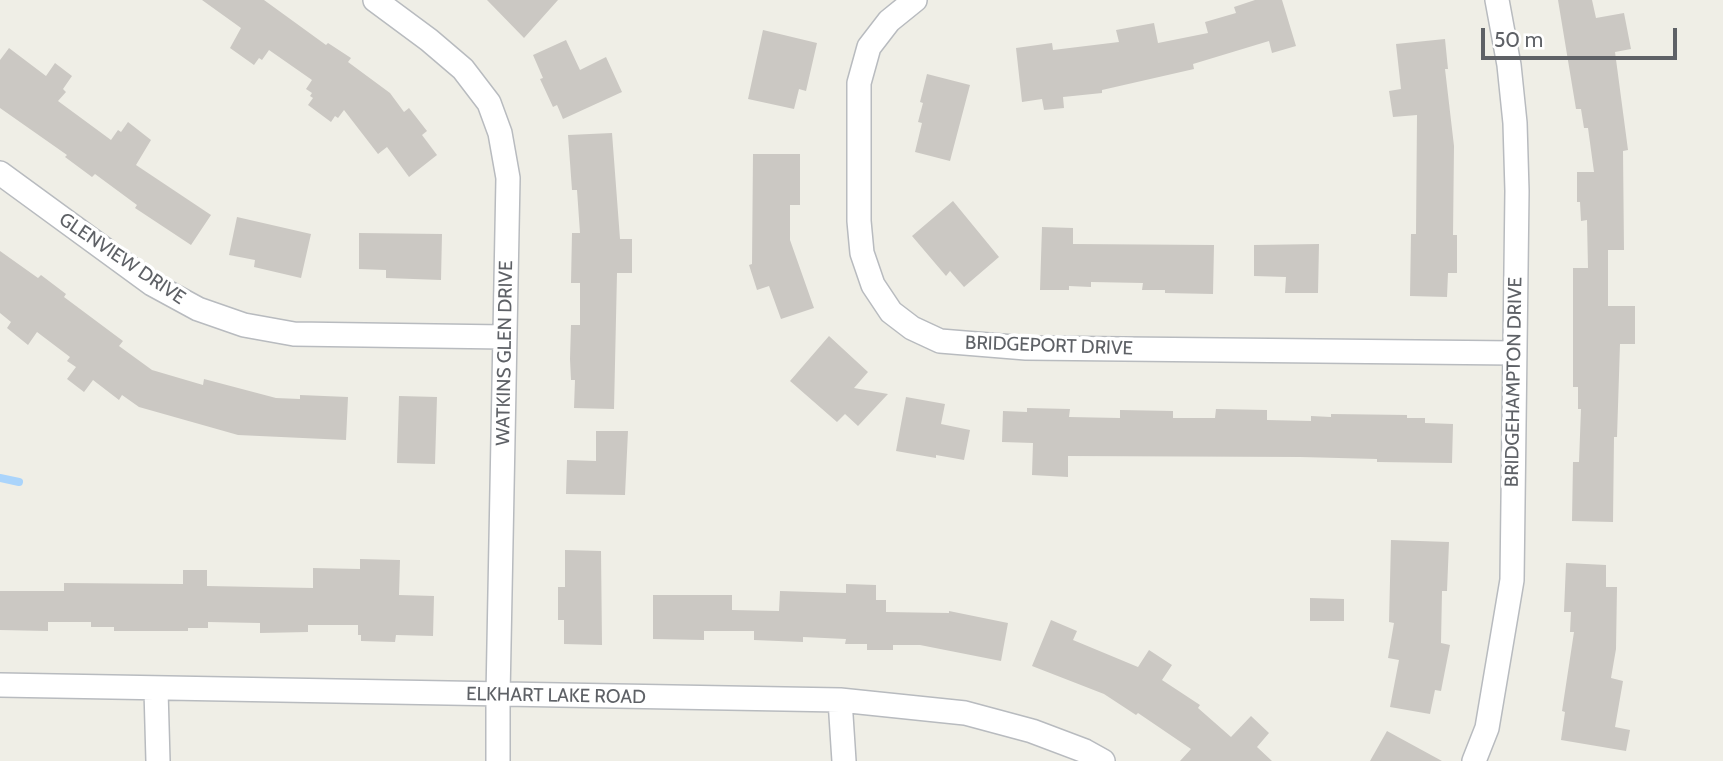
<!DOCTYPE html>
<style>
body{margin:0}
#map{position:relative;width:1723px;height:761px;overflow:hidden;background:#efeee6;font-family:Cabin,sans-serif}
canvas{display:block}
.scale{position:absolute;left:1481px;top:28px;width:196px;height:32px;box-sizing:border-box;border:4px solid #5e6166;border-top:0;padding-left:9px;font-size:21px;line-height:24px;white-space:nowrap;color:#5e6166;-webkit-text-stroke:5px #fff;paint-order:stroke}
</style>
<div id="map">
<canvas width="1723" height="761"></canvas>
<div class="scale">50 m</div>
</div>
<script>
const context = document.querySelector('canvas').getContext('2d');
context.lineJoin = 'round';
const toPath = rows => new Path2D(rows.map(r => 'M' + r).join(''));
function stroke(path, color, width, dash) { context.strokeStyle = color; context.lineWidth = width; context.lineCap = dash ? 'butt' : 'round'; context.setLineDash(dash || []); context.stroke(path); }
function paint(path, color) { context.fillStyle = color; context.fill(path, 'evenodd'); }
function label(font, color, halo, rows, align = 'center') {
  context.font = font + ' Cabin,sans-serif'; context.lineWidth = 7; context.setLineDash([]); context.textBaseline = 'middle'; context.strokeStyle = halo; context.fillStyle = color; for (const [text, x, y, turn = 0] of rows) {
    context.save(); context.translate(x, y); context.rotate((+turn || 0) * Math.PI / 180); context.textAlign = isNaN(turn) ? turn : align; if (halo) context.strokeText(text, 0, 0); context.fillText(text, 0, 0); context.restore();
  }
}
stroke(toPath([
 [0,478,19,482]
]), '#aad4fb', 8);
paint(toPath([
 [202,0,264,0,326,45,328,43,351,58,348,62,390,93,404,112,409,108,427,131,422,135,437,155,409,177,387,147,378,154,344,110,338,118,335,116,331,122,308,105,313,98,310,96,312,93,306,89,312,80,269,50,262,60,259,58,254,65,230,48,241,28],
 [487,0,558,0,524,38],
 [1255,0,1282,0,1296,46,1272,53,1269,41,1193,64,1194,69,1102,90,1102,93,1063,97,1064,108,1044,110,1042,99,1022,102,1016,48,1052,43,1053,50,1119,42,1116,30,1154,23,1158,43,1208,33,1205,22,1236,13,1234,7],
 [1558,0,1592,0,1596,18,1624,13,1631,49,1615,52,1628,150,1623,151,1624,250,1608,250,1608,306,1635,306,1635,344,1620,344,1617,437,1614,437,1613,522,1572,521,1573,462,1579,462,1581,409,1578,409,1578,387,1573,387,1573,268,1588,268,1587,220,1581,221,1580,202,1577,202,1577,172,1594,172,1588,128,1584,128,1581,109,1576,109],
 [763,30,817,43,806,91,799,89,794,109,748,99],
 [1445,39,1448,69,1445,69,1454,146,1453,235,1457,235,1457,273,1448,273,1447,297,1410,296,1411,234,1416,234,1417,115,1393,117,1389,91,1401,89,1396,44],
 [566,40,580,70,606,57,622,92,563,119,557,105,553,107,540,79,543,78,533,55],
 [9,48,46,76,55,63,72,76,63,89,66,92,58,101,111,140,118,130,121,132,128,122,151,140,136,165,211,215,191,245,135,208,137,205,95,174,92,177,65,157,67,155,0,108,0,60],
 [927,74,970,85,950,161,915,152,922,123,918,122,923,103,920,102],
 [612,133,620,239,632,239,632,273,617,273,614,409,574,408,575,380,571,380,570,359,571,325,580,325,580,283,571,283,572,233,580,233,577,190,572,190,568,135],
 [753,154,800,154,800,205,790,205,790,240,814,308,781,319,769,286,757,290,749,265,752,264],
 [953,201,999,257,964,287,950,271,946,276,912,236],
 [237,217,311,234,301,278,254,267,255,260,229,255],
 [1042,227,1073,228,1073,244,1214,245,1213,294,1165,293,1165,290,1142,290,1143,283,1091,282,1091,287,1069,286,1069,290,1040,290],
 [359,233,442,234,441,280,386,278,386,270,359,269],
 [1319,244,1318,293,1285,293,1286,277,1254,276,1254,245],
 [0,251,38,278,41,275,66,294,64,297,123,341,119,346,152,370,203,385,204,379,276,398,300,399,300,395,348,397,346,440,238,435,139,407,122,395,119,400,93,380,84,392,67,379,76,367,67,361,70,357,37,332,28,345,7,328,11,322,0,313],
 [829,336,868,372,854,388,888,394,858,426,845,414,837,422,790,381],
 [399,396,437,397,435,464,397,463],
 [906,397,945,404,941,424,970,430,964,460,936,455,936,458,896,451],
 [1027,408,1070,409,1069,417,1120,418,1120,410,1173,411,1173,418,1215,418,1216,409,1267,410,1267,420,1311,421,1311,416,1331,417,1331,414,1407,415,1407,418,1425,418,1425,423,1453,424,1452,463,1377,462,1377,459,1300,457,1068,456,1068,477,1032,475,1033,443,1002,442,1003,411,1027,412],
 [596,431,628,431,625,495,566,494,567,460,596,461],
 [1391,540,1449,542,1447,591,1442,591,1441,643,1450,645,1441,691,1435,690,1430,714,1390,707,1399,660,1388,658,1394,623,1389,622],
 [565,550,601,551,602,645,564,644,564,620,558,620,558,587,565,587],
 [360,559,400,560,399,595,434,596,433,636,396,635,395,642,361,641,361,635,358,635,358,625,308,625,308,632,260,633,260,623,208,622,208,628,188,628,188,631,114,631,114,627,91,627,91,622,48,622,48,631,0,630,0,591,64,591,64,583,183,584,183,570,207,570,207,586,313,588,313,568,360,569],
 [1566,563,1606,565,1606,587,1617,587,1616,649,1611,678,1623,681,1615,727,1630,730,1626,751,1561,740,1565,712,1562,711,1574,632,1570,632,1571,612,1564,612],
 [846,584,876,585,876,600,886,600,886,612,949,613,949,611,1008,623,1001,661,920,645,893,645,893,650,867,650,867,644,845,644,846,639,803,637,803,642,754,640,754,631,704,631,704,640,653,639,653,595,732,595,732,610,779,611,780,591,846,593],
 [1310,598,1344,599,1344,621,1310,621],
 [1051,620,1077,631,1073,640,1138,667,1149,650,1172,665,1162,680,1200,705,1198,708,1231,737,1251,716,1269,733,1257,747,1272,761,1180,761,1191,749,1138,713,1136,715,1104,694,1032,666],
 [1387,731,1442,761,1370,761]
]), '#cbc8c3');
const street = toPath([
 [375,0,429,40,463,69,489,103,500,133,508,178,498,696,498,761],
 [915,0,889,21,869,47,859,83,859,221,862,253,873,285,891,312,912,328,940,341,1026,348,1514,353],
 [0,173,152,284,198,309,244,325,294,334,505,337],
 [0,685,840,700,965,713,1032,731,1085,751,1103,761],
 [156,690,158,761],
 [840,700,844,761],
 [1474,761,1487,728,1512,580,1517,191,1515,123,1509,65,1497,0]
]);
stroke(street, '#b8bbbf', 26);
stroke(street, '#fff', 23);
label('19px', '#5e6166', '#fff', [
 ["GLENVIEW DRIVE",122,259,34],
 ["BRIDGEPORT DRIVE",1049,346,2],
 ["WATKINS GLEN DRIVE",505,353,-89],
 ["BRIDGEHAMPTON DRIVE",1514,382,-89],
 ["ELKHART LAKE ROAD",556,696,1]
]);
</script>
